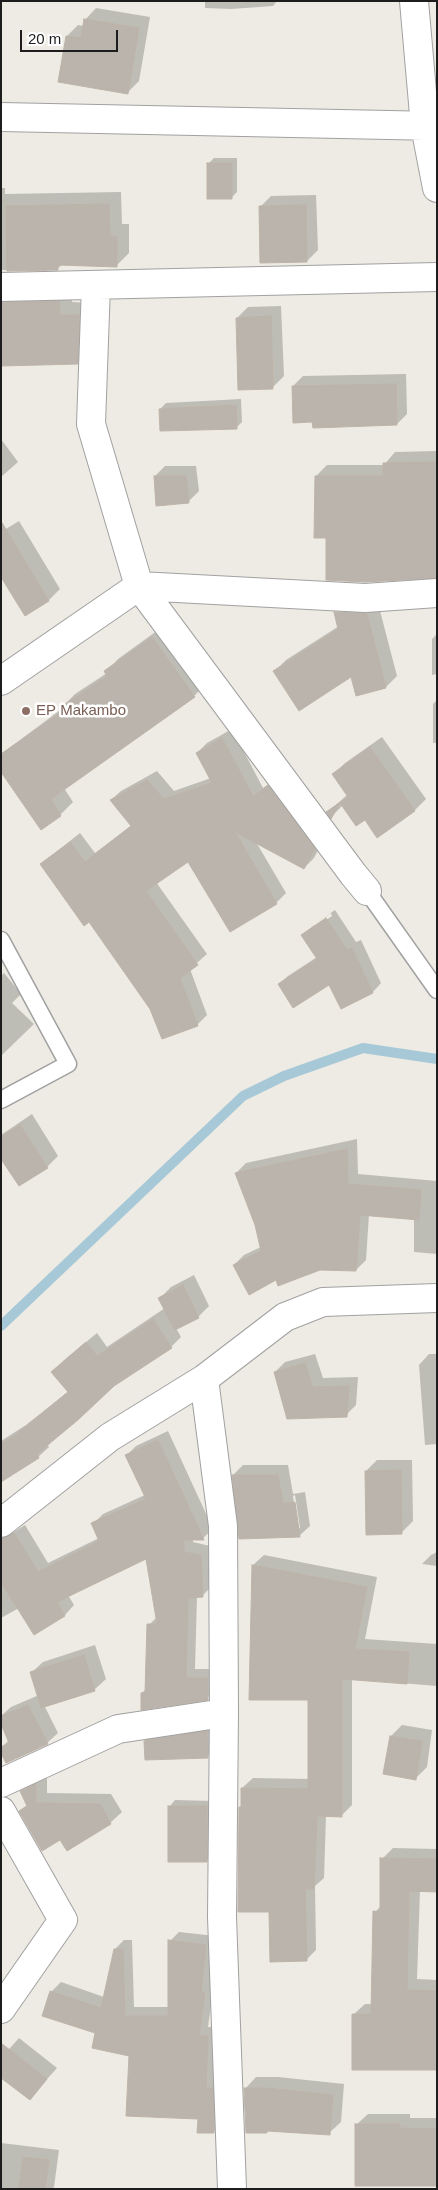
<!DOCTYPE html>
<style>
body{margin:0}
#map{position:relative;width:438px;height:2190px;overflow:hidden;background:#edebe3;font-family:Arial,sans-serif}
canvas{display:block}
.frame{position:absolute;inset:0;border:2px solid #1d1d1d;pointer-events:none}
.scale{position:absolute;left:20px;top:30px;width:98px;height:22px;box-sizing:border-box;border:2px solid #1d1d1d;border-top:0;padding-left:6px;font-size:15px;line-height:18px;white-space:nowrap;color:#1d1d1d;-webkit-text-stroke:4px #fff;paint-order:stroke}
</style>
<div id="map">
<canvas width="438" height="2190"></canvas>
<div class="frame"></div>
<div class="scale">20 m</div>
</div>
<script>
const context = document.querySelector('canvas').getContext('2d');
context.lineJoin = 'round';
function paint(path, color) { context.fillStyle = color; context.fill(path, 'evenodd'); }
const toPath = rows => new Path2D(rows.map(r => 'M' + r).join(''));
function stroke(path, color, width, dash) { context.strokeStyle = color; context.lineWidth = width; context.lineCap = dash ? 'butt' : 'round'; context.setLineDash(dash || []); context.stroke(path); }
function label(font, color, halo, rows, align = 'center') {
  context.font = font + ' Arial,sans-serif'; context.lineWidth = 5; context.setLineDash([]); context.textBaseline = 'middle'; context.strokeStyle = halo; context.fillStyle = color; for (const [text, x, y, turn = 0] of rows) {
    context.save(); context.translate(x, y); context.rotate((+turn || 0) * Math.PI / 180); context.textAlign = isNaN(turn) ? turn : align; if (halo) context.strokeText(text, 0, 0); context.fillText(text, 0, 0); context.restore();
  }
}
paint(toPath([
 [205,1,277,1,273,6,231,9,205,8],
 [96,8,150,17,139,81,128,92,67,36,78,25,84,26,85,20],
 [214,158,237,158,237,192,231,198,208,164],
 [1,188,5,188,5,194,121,192,122,224,129,224,129,253,116,266,63,264,57,269,1,270],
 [316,195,318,250,307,261,260,207,271,196],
 [1,283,71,289,72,302,91,303,90,350,77,362,1,365],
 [281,306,284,376,273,387,237,318,248,307],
 [406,374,407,414,397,424,314,421,293,386,303,376],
 [241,399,242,422,236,428,160,409,166,403],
 [1,439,18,462,1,477],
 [437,451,437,576,327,537,316,476,327,465,384,465,395,452],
 [165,466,196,466,199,491,188,502,155,476],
 [19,521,60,589,49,600,25,614,1,532],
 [379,607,397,676,386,687,352,675,275,671,286,660,339,626,337,619,348,608],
 [165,625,206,684,194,696,64,788,73,802,60,815,42,828,1,770,1,754,63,708,62,707,75,694,107,673,106,672,118,659],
 [437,634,437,674,432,675,432,639],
 [437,700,437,743,433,743,433,704],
 [232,729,263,788,278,777,324,839,314,858,304,868,256,842,286,893,276,903,189,860,156,882,207,954,190,969,207,1015,197,1025,152,1008,90,920,41,864,80,833,95,853,132,825,111,800,121,791,157,771,174,791,211,778,197,753,207,743],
 [382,737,426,799,415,810,377,836,365,819,343,805,331,817,328,812,348,794,334,774,345,763],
 [335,910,356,942,361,940,381,983,373,992,341,1007,330,984,279,984,288,976,317,957,307,932,314,925,314,928,332,916,331,913,316,923],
 [4,973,21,994,12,1003,34,1024,1,1056,1,976],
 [32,1114,58,1156,47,1167,1,1157,1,1135],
 [357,1139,358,1174,437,1181,437,1254,414,1252,414,1218,369,1214,366,1260,356,1270,320,1269,277,1278,234,1265,244,1255,261,1247,256,1225,236,1173,246,1163],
 [194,1275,209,1306,198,1317,176,1328,181,1337,171,1347,113,1385,47,1444,49,1447,38,1457,1,1480,1,1441,26,1425,69,1391,63,1361,97,1333,107,1347,165,1308,160,1298,171,1287],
 [315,1354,323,1378,358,1377,356,1405,346,1415,275,1372,285,1362],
 [429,1354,437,1354,437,1444,425,1445,419,1365],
 [168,1431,213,1529,203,1538,193,1539,193,1542,210,1546,212,1586,202,1596,197,1596,195,1669,216,1669,217,1689,207,1698,142,1693,146,1689,149,1625,157,1617,147,1558,68,1595,74,1605,65,1615,35,1633,19,1608,1,1618,1,1540,25,1525,48,1563,99,1538,93,1524,103,1514,145,1495,127,1455,136,1446],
 [377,1460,412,1460,413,1521,402,1532,366,1471],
 [243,1465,288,1465,293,1494,305,1492,310,1526,299,1536,233,1475],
 [295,1495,300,1528,297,1528,293,1496],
 [437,1552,437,1566,422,1564,431,1555],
 [264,1555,377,1577,365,1639,437,1644,437,1686,352,1679,352,1805,342,1815,326,1815,324,1878,315,1886,316,1950,306,1960,270,1911,240,1807,242,1806,242,1788,253,1778,310,1779,310,1698,253,1565],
 [95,1645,106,1679,94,1690,44,1705,58,1733,47,1743,1,1748,9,1740,1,1716,11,1707,39,1695,31,1673,43,1662],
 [402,1725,432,1730,427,1767,416,1778,391,1736],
 [213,1726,213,1750,207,1756,145,1741,151,1735],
 [47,1774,47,1793,111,1794,122,1812,110,1823,61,1839,20,1811,28,1804,22,1792,33,1780],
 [175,1800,213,1801,212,1855,206,1861,170,1806],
 [393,1848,437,1849,437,1890,420,1890,417,1979,437,1980,437,2068,354,2014,365,2004,372,2004,375,1912,382,1905,382,1859],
 [179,1932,215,1936,210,1982,214,1983,208,2027,217,2027,223,2122,214,2131,130,2055,96,2032,51,1992,61,1982,104,1997,115,1949,124,1940,132,1940,134,2007,170,2007,170,1941],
 [19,2038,57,2068,30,2098,2,2057],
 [256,2077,278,2077,344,2084,341,2122,329,2133,245,2089],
 [368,2114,410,2114,410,2118,437,2118,437,2186,356,2125],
 [1,2143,59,2150,54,2187,52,2189,1,2189]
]), '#0003');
stroke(toPath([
 [1,1326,243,1096,284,1076,363,1048,437,1059]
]), '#a7c8d7', 10);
const building = toPath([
 [84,19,139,28,128,94,58,82,66,36,81,38,84,19],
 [207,163,232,163,232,199,207,199,207,163],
 [109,204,110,236,117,236,117,267,58,265,58,270,7,271,6,206,109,204],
 [306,205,307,262,260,263,259,206,306,205],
 [59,301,60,315,79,315,78,364,1,366,1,303,59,301],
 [271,316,273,389,238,390,236,318,271,316],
 [396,384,397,425,313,428,312,422,293,423,292,386,396,384],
 [236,405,237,429,160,431,159,409,236,405],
 [437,462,437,578,365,582,326,580,326,538,314,538,315,476,383,476,383,463,437,462],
 [154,476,186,476,189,503,156,506,154,476],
 [1,521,49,601,25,616,1,577,1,521],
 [334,612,367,614,386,688,356,696,351,677,299,711,273,671,338,629,334,612],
 [152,637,195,697,51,799,61,816,41,830,1,772,1,754,63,711,61,707,107,676,104,671,152,637],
 [222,738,253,796,268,786,315,849,304,869,235,832,277,904,230,932,188,862,146,891,198,965,180,978,198,1026,162,1039,150,1009,89,922,84,926,40,864,70,842,85,862,131,826,110,800,147,780,164,799,212,783,196,753,222,738],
 [370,747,415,811,377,838,365,820,356,826,340,803,331,819,326,812,348,797,332,774,370,747],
 [326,918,347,950,352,948,373,993,341,1009,329,985,293,1008,278,984,317,959,301,935,326,918],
 [20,1125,48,1168,19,1186,1,1159,1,1137,20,1125],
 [347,1149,348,1184,421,1190,419,1220,360,1215,356,1271,320,1270,278,1286,276,1280,249,1295,233,1265,261,1251,255,1225,235,1173,347,1149],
 [183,1285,199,1318,175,1330,158,1298,183,1285],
 [153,1319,172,1348,114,1386,79,1419,37,1454,39,1458,1,1482,1,1444,14,1436,68,1392,51,1372,86,1342,97,1356,153,1319],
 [305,1363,313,1387,349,1386,347,1417,287,1419,274,1372,305,1363],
 [158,1440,204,1540,184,1540,184,1552,201,1555,203,1597,188,1598,186,1678,207,1678,208,1700,141,1710,141,1693,145,1692,147,1624,157,1624,146,1559,57,1602,65,1616,34,1635,1,1582,1,1538,14,1533,38,1572,99,1541,91,1523,146,1499,125,1455,158,1440],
 [401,1470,402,1534,366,1535,365,1471,401,1470],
 [232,1475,278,1475,283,1504,295,1502,300,1537,239,1539,232,1475],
 [252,1565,367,1587,355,1649,409,1652,407,1684,342,1679,342,1817,317,1816,314,1889,305,1889,307,1961,270,1962,269,1912,238,1912,239,1807,241,1807,241,1788,308,1789,308,1700,249,1700,252,1565],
 [84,1655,95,1691,41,1708,30,1672,84,1655],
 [28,1705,48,1744,6,1763,1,1753,1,1747,9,1743,1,1724,1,1716,28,1705],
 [207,1731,208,1758,145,1760,144,1741,207,1731],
 [390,1736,422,1741,416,1780,383,1774,390,1736],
 [36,1784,36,1803,100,1804,111,1824,67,1851,60,1840,42,1851,19,1811,27,1806,20,1791,36,1784],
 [168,1806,207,1806,207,1862,168,1862,168,1806],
 [380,1858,437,1859,437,1892,409,1891,407,1990,437,1991,437,2070,352,2070,352,2014,371,2014,373,1911,380,1912,380,1858],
 [168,1940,206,1945,201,1992,205,1992,199,2036,208,2036,206,2088,213,2088,214,2133,197,2133,198,2119,126,2116,129,2056,92,2048,95,2033,42,2016,50,1991,101,2008,114,1949,123,1949,125,2016,168,2016,168,1940],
 [1,2043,47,2079,30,2100,1,2078,1,2043],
 [244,2088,266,2088,333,2095,330,2135,267,2131,267,2133,246,2133,244,2088],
 [355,2124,400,2124,400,2128,437,2129,437,2186,355,2186,355,2124],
 [23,2157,49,2160,45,2189,19,2189,23,2157]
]);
paint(building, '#bab4ad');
stroke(building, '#beb3a7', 1);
const service = toPath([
 [367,891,437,990],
 [1,940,68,1064,1,1100]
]);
const minor = toPath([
 [414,1,425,126,437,188],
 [1,117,437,126],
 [96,285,91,424,139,586,353,874,367,891],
 [1,287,437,277],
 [1,681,139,586,365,598,437,593],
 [1,1523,110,1437,204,1379],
 [1,1783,118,1729,224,1713],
 [1,1811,63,1920,1,2009],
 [232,2189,222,1917,224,1713,223,1526,204,1379,285,1317,323,1302,437,1298]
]);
stroke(service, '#a1a1a1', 19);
stroke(minor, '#a1a1a1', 30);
stroke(service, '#fff', 16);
stroke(minor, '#fff', 28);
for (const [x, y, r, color] of [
 [26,711,5,"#8d6e63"]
]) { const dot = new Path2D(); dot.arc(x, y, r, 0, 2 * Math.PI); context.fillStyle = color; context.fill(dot); stroke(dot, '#fff', 2); }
label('15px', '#785e54', '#fff', [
 ["EP Makambo",36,711]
], 'left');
</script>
